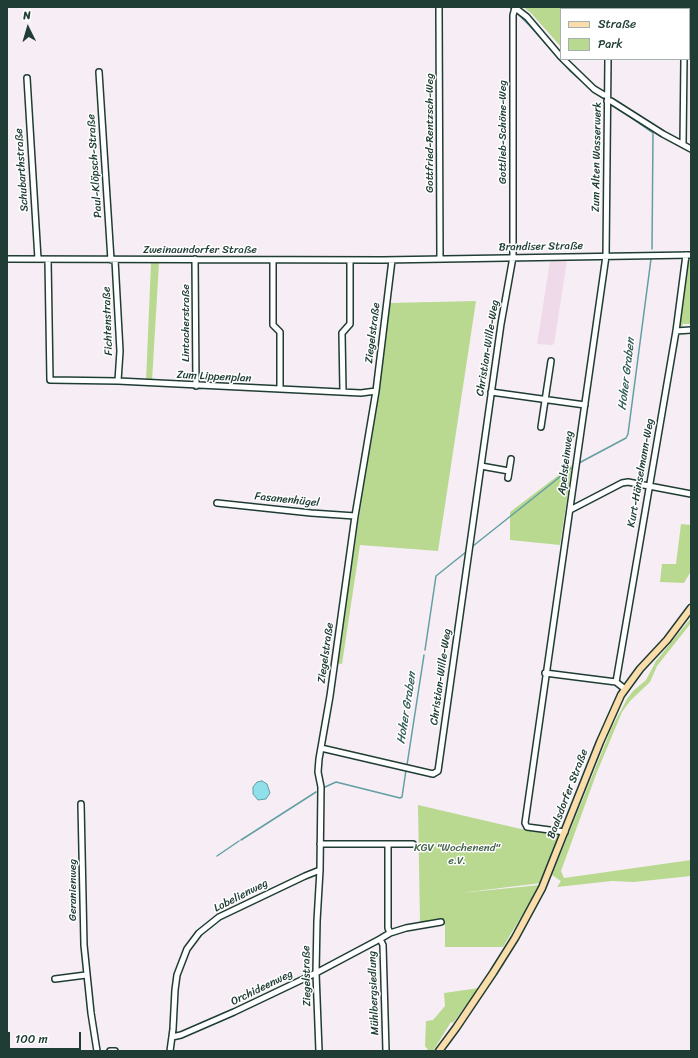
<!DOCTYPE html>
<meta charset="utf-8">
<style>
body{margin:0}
#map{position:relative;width:698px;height:1058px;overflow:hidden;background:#f7eef5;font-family:Sriracha,sans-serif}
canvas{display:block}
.frame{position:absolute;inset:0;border:8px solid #1f3d34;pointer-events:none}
.legend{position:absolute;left:560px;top:8px;width:130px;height:52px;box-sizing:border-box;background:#fff;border:1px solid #a5b1ae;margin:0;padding:5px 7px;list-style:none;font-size:12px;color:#1f3d34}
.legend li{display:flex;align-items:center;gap:8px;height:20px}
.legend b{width:20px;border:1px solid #a5b1ae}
.north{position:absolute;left:8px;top:8px;width:40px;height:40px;-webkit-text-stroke:3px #fff;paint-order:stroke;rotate:355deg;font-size:11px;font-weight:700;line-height:16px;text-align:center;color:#1f3d34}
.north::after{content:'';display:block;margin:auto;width:14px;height:18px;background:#1f3d34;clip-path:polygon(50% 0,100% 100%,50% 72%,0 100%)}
.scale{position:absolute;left:8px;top:1032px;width:73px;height:18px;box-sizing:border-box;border:2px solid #1f3d34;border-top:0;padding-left:5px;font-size:12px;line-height:14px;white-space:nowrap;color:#1f3d34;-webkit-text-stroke:3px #fff;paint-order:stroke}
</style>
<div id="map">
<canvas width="698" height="1058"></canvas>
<div class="frame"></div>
<ul class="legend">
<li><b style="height:5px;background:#fbddab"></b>Straße</li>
<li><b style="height:11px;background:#b9d991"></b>Park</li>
</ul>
<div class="north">N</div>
<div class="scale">100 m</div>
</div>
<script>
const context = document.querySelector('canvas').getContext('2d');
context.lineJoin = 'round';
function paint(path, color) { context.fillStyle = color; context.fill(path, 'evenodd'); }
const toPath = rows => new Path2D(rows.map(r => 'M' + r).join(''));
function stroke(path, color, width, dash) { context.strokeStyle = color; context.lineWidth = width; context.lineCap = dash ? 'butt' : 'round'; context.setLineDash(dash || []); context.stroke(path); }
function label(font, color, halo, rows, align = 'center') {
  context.font = font + ' Sriracha,sans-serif'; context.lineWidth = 3; context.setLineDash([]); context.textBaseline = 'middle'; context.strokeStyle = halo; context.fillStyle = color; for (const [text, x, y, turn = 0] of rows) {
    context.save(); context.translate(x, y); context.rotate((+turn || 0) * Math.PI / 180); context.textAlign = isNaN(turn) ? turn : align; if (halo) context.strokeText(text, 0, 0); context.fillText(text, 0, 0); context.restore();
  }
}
paint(toPath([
 [550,261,567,261,554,344,552,345,537,344]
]), '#eedae9');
paint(toPath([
 [523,7,563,7,563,9,561,9,561,47,531,13],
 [688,259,691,259,691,327,691,324,683,324,682,328,679,327],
 [151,263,159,263,152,381,146,381],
 [476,301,438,551,360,545,342,664,336,663,355,544,389,303],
 [572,465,560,545,510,540,510,512],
 [681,524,691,525,691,571,684,583,660,582,662,564,676,564],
 [691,618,691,623,657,666,650,682,630,701,622,712,597,772,561,871,564,878,691,860,691,876,634,882,612,881,557,887,561,881,552,875,612,727,627,699,633,691,646,680,656,661],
 [418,805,521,829,558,832,560,835,541,883,460,893,540,885,503,947,445,947,445,921,420,924],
 [479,988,453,1023,451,1022,433,1051,429,1051,425,1046,426,1021,433,1020,445,1006,444,993]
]), '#b9d991');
const water = toPath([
 [262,781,267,784,270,793,266,799,258,800,253,794,253,787,257,782,262,781]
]);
paint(water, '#8fe0eb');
stroke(water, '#629fa2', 1);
stroke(toPath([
 [517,13,529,25,570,71,595,93,604,99],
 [610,103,653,133,652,249],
 [579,463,626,438,628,434,651,259],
 [473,546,571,468],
 [425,650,436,576,466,552],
 [407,765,424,655],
 [325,787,336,782,400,798,402,797,406,770],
 [241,840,316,792],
 [217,856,239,841]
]), '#629fa2', 1.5);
const minor = toPath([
 [439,7,440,258],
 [514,7,527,17,561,57],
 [608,9,608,7],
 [685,9,685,7],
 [563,59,594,89,604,95,607,95],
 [99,72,111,260],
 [27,78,38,259],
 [607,101,611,101,663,134,691,149],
 [683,144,684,59],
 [7,259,383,260,691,255],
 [195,259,196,386],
 [48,260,50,380,118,381,361,393,376,391],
 [115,260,120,351,118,381],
 [273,260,273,325,280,332,280,389],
 [676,331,691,330],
 [343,392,342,333,350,324,350,260],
 [491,392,585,405],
 [541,427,551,361],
 [481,466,509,471],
 [508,478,511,459],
 [217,503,311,513,355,516],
 [570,510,622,483,628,482,691,494],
 [545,673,616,682],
 [625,689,616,682,676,331,686,255],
 [321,748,433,774,438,771,501,324,513,257,513,15,515,8],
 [81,804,84,945,91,1013,97,1051],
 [565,832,527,827,525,823,606,256,608,59],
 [320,844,413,844],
 [390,933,406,928,441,922],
 [55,979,86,975],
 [172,1037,181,1035,234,1012,316,973,380,939],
 [110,1051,115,1051],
 [170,1051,173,1029,175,990,177,975,187,949,199,933,219,917,305,876,320,870],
 [319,1051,316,973,317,921,320,870,321,787,318,772,319,759,330,696,355,516,376,391,392,260],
 [386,1051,383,945,380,939,390,933,388,928,388,844]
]);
const major = toPath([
 [439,1051,456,1028,493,973,515,938,542,888,600,742,621,695,640,669,667,640,691,608]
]);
stroke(minor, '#1f3d34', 8);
stroke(major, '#1f3d34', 9);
stroke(minor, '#fff', 5);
stroke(major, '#fbddab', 6);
label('11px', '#1f3d34', '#fff', [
 ["Gottlieb-Schöne-Weg",503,132,-90],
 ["Gottfried-Rentzsch-Weg",430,133,-90],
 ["Zum Alten Wasserwerk",597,157,-89],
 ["Paul-Klöpsch-Straße",95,166,-94],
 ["Schubarthstraße",22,170,-94],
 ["Brandiser Straße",541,247,-1],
 ["Zweinaundorfer Straße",200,250],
 ["Fichtenstraße",108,321,-92],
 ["Lintacherstraße",186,323,-90],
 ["Ziegelstraße",373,333,-83],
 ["Christian-Wille-Weg",488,348,-81],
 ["Zum Lippenplan",214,377,3],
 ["Apelsteinweg",566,463,-83],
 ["Kurt-Hänselmann-Weg",641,473,-80],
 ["Fasanenhügel",287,500,6],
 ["Ziegelstraße",326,653,-82],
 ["Christian-Wille-Weg",441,677,-82],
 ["Baalsdorfer Straße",568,794,-69],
 ["Geranienweg",73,890,-90],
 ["Lobelienweg",241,896,-27],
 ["Ziegelstraße",307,976,-91],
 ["Orchideenweg",262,988,-26],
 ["Mühlbergsiedlung",374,993,-92]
]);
label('11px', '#46644b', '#fff', [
 ["KGV \"Wochenend\"",457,848],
 ["e.V.",457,861]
]);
label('italic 12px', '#355e59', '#fff', [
 ["Hoher Graben",627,374,-83],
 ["Hoher Graben",407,708,-81]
]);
</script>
